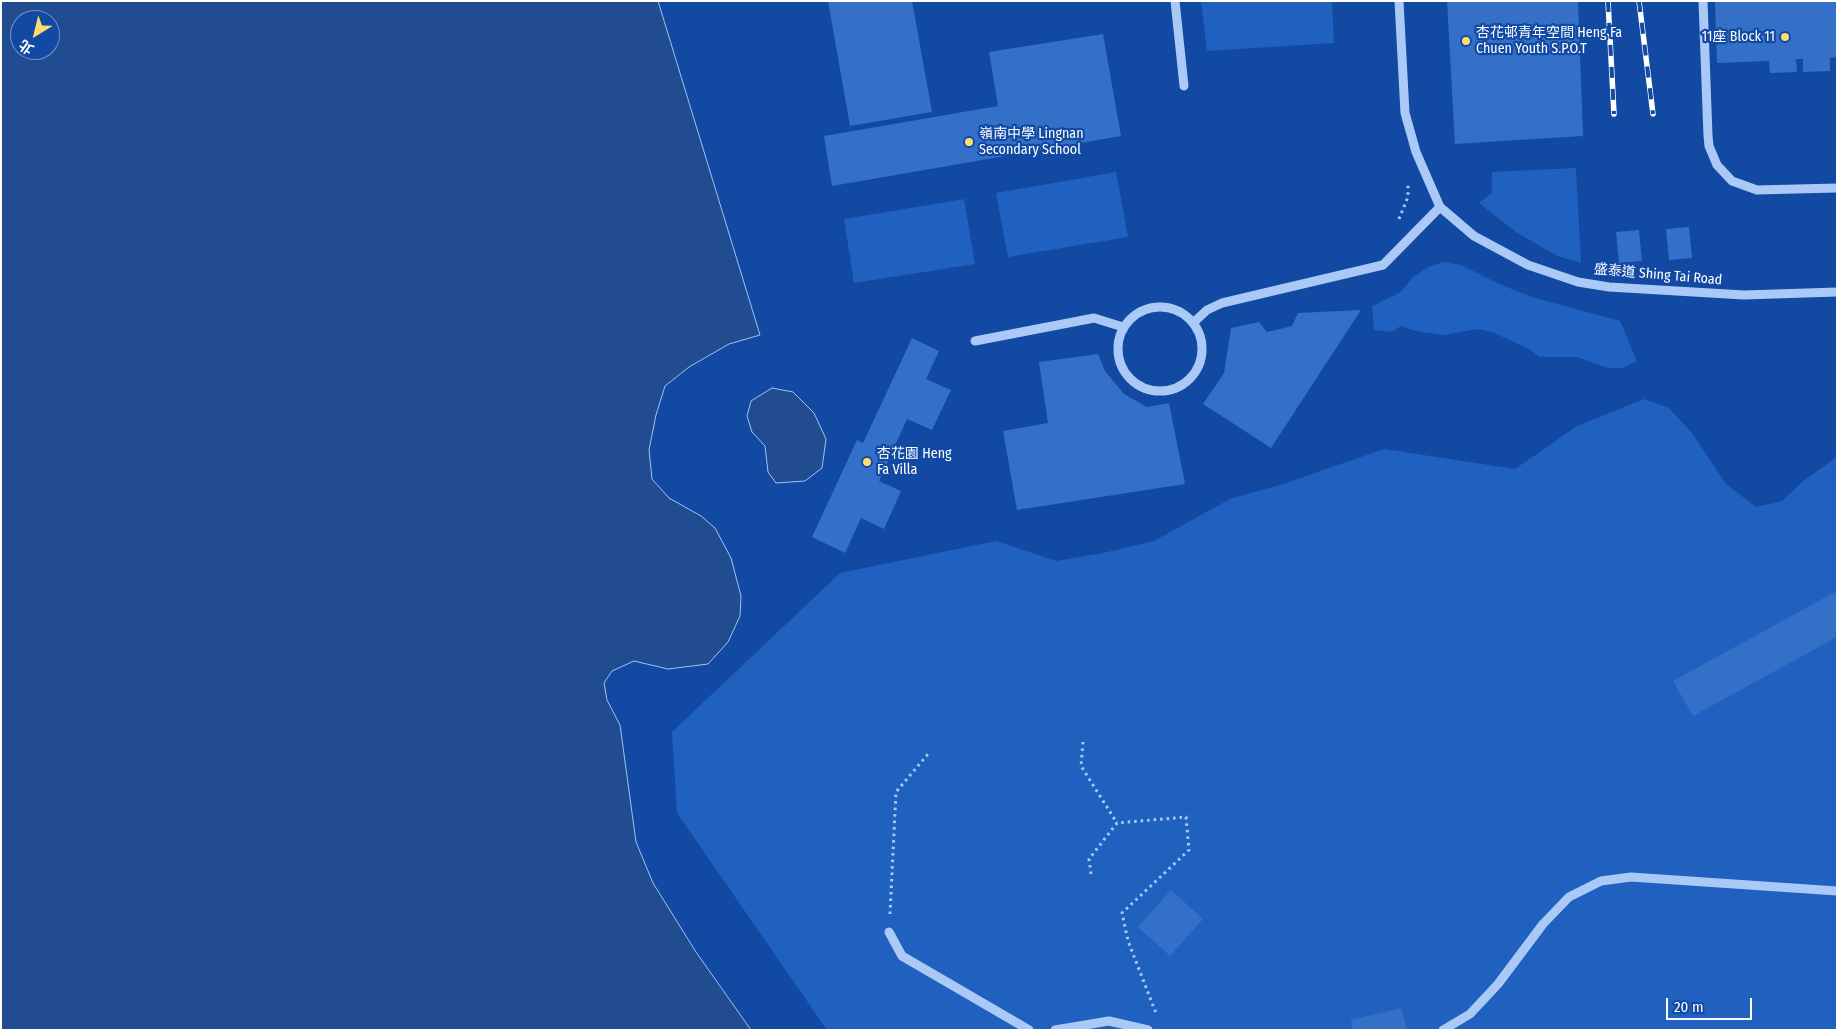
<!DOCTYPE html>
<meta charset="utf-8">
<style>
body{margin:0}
#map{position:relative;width:1838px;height:1031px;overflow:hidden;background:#1149a3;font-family:"Fira Sans Condensed","Noto Sans TC",sans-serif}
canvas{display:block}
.frame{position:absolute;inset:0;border:2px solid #fff;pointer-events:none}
.north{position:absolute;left:10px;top:10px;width:50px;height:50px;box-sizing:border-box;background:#1149a3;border:1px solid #7092c8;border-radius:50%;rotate:216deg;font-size:14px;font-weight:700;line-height:20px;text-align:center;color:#fff}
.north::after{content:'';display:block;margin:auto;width:18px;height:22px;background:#ffdc6f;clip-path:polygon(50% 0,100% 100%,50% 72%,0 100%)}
.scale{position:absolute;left:1666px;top:998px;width:86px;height:22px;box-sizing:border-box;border:2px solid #fff;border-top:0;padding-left:6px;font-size:15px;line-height:18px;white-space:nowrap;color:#fff;-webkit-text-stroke:4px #1149a3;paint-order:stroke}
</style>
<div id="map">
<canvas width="1838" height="1031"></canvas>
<div class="frame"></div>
<div class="north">北</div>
<div class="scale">20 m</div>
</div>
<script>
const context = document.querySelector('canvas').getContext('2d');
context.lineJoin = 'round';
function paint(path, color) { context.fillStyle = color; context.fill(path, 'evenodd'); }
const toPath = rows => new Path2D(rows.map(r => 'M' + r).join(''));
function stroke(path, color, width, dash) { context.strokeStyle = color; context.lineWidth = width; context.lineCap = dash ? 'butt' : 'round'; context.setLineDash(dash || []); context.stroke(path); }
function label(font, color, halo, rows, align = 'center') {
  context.font = font + ' "Fira Sans Condensed","Noto Sans TC",sans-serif'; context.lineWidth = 4.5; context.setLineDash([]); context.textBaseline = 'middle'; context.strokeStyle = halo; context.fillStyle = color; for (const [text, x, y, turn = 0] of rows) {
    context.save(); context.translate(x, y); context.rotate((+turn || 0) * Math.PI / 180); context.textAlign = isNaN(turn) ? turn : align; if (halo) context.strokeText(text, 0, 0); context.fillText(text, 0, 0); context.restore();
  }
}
paint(toPath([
 [1201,1,1332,1,1334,43,1207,51],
 [1576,168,1581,263,1557,256,1516,232,1479,203,1492,193,1492,172],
 [1116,172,1128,237,1008,257,996,193],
 [964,199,975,264,854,283,844,219],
 [1443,262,1461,265,1499,284,1532,297,1620,321,1637,361,1623,368,1608,368,1577,357,1540,357,1529,349,1492,332,1478,329,1444,335,1415,331,1401,326,1391,332,1374,330,1372,306,1401,292,1413,277,1428,267],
 [1644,399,1669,408,1692,433,1726,484,1756,507,1782,501,1803,481,1837,457,1837,1030,827,1030,677,813,672,732,840,573,996,541,1056,561,1103,553,1154,541,1230,499,1283,484,1384,449,1515,469,1577,426]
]), '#2061c0');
const water = toPath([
 [1,1,658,1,760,335,729,344,689,367,665,386,656,415,649,450,652,479,669,498,701,516,715,528,731,558,741,596,740,616,728,642,708,664,668,669,634,661,612,671,604,683,607,700,620,725,636,842,653,883,696,952,751,1030,1,1030,1,1],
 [20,20,50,20,50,50,20,50,20,20],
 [772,388,793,392,814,413,826,439,822,468,805,481,776,483,768,472,765,446,752,432,747,416,751,401,772,388]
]);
paint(water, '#224c90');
stroke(water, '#9dc3f9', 1);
paint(toPath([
 [828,1,912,1,932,112,850,126],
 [1447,1,1578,1,1583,136,1455,144],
 [1715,1,1837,1,1837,57,1830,58,1830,71,1803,72,1803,59,1796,59,1797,72,1770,73,1769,61,1717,63],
 [1103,34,1121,136,832,186,824,136,998,106,989,52],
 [1689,227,1692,258,1669,260,1666,229],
 [1639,230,1642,261,1619,263,1616,232],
 [1361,310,1271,448,1203,404,1224,373,1231,328,1259,322,1267,332,1292,326,1298,313],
 [912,338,939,351,926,379,951,390,932,430,907,419,879,481,901,491,884,529,861,518,845,553,812,537,857,440,863,443],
 [1098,354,1105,371,1124,394,1147,407,1169,403,1185,484,1017,510,1003,431,1048,423,1039,362],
 [1837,591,1837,637,1693,716,1673,681],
 [1171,890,1203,919,1170,956,1138,927],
 [1401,1008,1407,1029,1353,1030,1351,1020]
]), '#3570c8');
stroke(toPath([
 [1399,219,1408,197,1408,185],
 [1083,742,1081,766,1117,823],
 [1091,874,1089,859,1117,823,1186,817,1189,850,1122,913,1128,941,1156,1013],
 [890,914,896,792,928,754]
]), '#abc9f6', 3, [2.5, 4]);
stroke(toPath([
 [1175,1,1184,86],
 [1399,1,1405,113,1416,152,1440,207,1474,236,1528,265,1578,282,1609,287,1744,295,1837,292],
 [1703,1,1708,136,1709,146,1717,165,1732,181,1757,190,1837,188],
 '1118 349a42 42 0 1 1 84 0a42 42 0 1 1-84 0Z',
 [1193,323,1207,310,1222,303,1383,265,1440,207],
 [975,341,1094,318,1123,327],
 [889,932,902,956,1029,1030],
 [1055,1030,1109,1021,1148,1030],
 [1443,1030,1470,1014,1498,984,1543,924,1569,897,1601,881,1631,877,1837,891]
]), '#abc9f6', 9);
const rail = toPath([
 [1608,1,1614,114],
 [1639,1,1653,114]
]);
stroke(rail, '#fff', 5.5);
stroke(rail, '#1149a3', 4, [11]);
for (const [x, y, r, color] of [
 [1785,37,5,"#ffdc6f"],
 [1466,41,5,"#ffdc6f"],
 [969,142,5,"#ffdc6f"],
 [867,462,5,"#ffdc6f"]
]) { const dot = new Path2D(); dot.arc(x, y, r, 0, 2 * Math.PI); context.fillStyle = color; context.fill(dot); stroke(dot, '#1149a3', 2); }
label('14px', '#fff', '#1149a3', [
 ["杏花邨青年空間 Heng Fa",1476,33],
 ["Chuen Youth S.P.O.T",1476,49],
 ["11座 Block 11",1775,37,"right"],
 ["嶺南中學 Lingnan",979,134],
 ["Secondary School",979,150],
 ["杏花園 Heng",877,454],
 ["Fa Villa",877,470]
], 'left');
label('14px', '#fff', '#1149a3', [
 ["盛泰道 Shing Tai Road",1658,275,5]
]);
</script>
